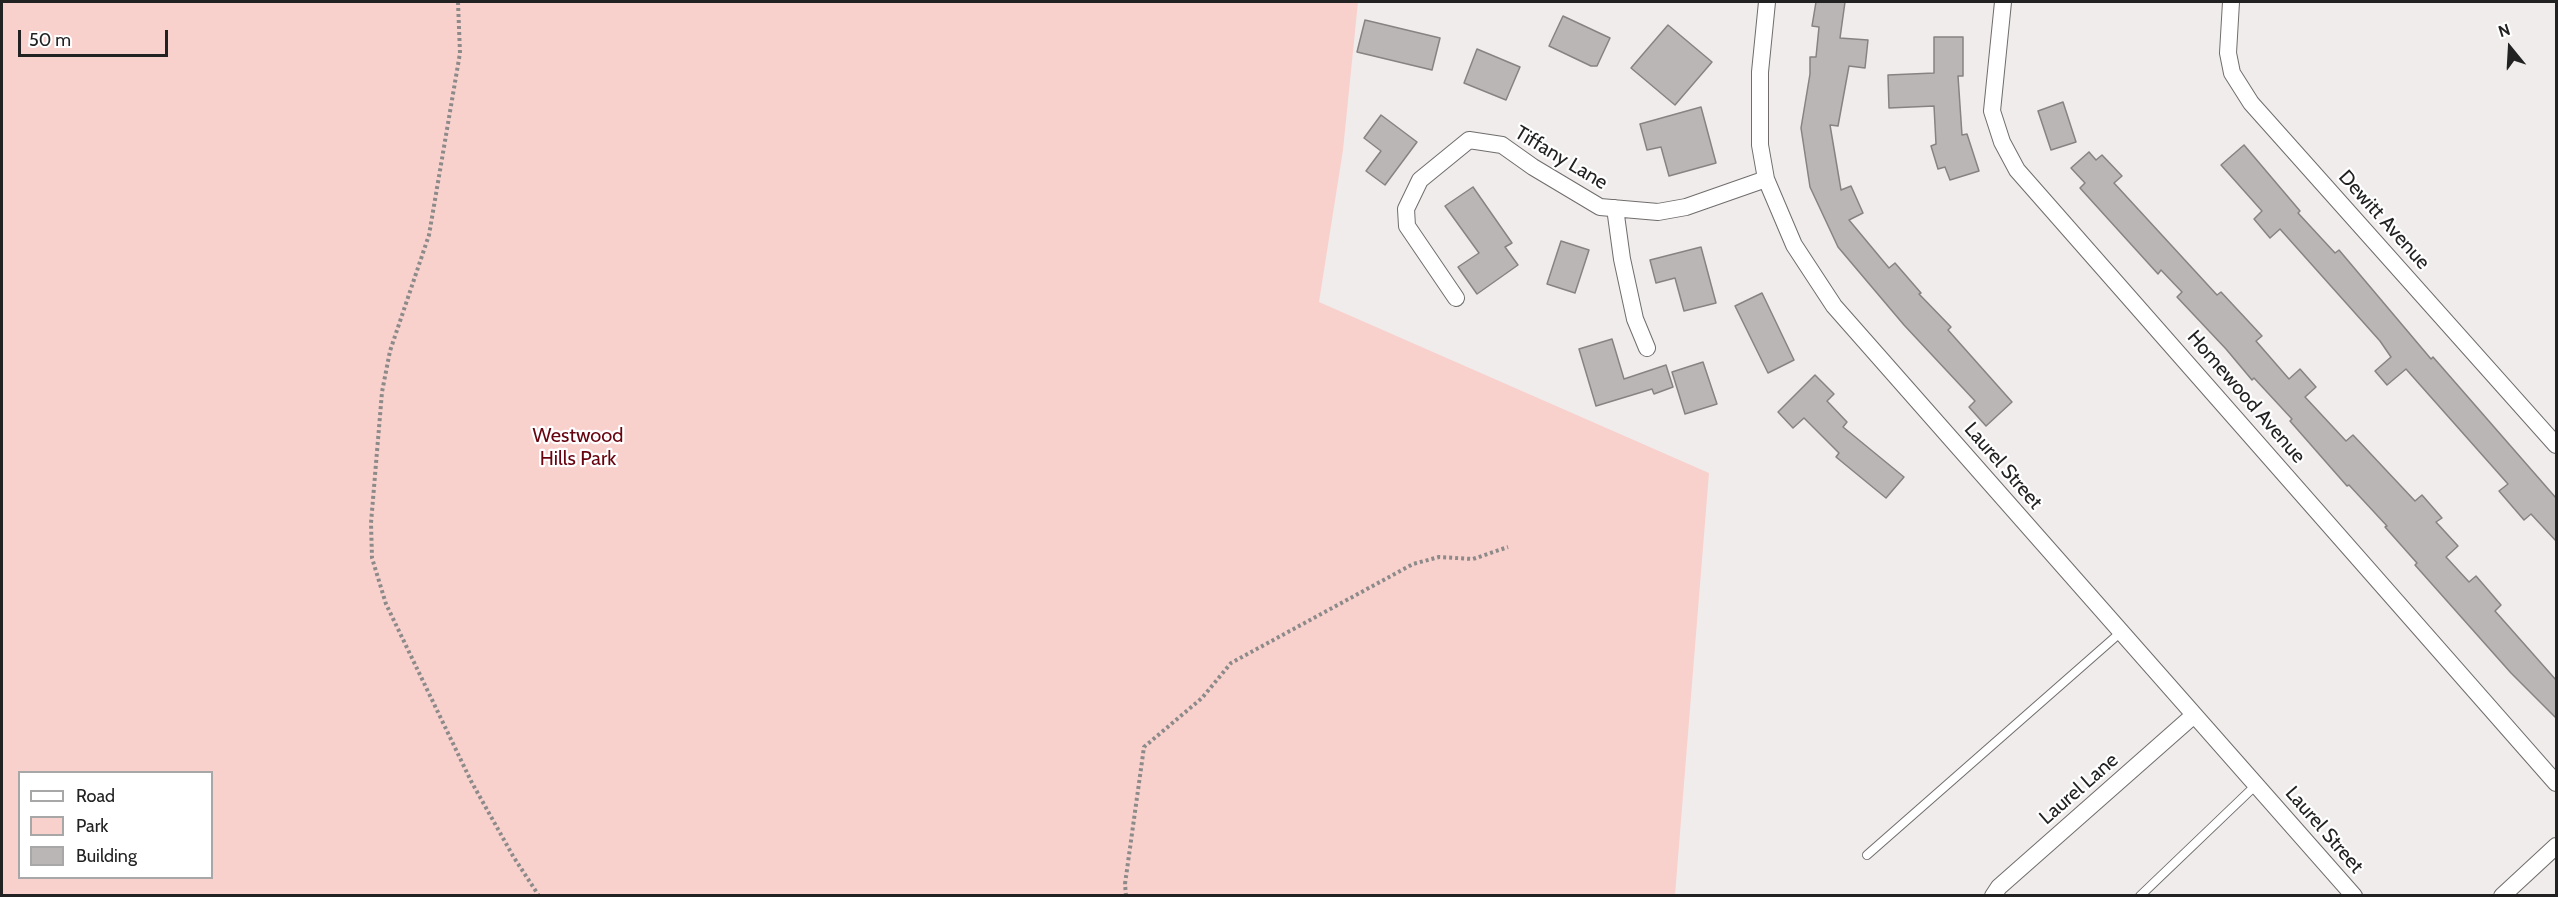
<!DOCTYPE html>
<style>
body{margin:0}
#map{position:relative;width:2558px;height:897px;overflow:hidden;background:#f0ecec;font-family:Cabin,sans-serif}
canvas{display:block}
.frame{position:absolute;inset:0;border:3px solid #232222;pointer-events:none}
.legend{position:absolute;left:18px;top:771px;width:195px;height:108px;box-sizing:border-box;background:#fff;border:2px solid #a7a7a7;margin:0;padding:8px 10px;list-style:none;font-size:18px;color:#232222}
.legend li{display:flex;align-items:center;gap:12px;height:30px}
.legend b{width:30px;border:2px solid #a7a7a7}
.north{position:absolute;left:2480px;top:18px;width:60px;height:60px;-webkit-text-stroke:4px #fff;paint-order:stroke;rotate:342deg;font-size:16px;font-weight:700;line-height:24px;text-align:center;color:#232222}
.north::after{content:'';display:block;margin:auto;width:21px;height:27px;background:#232222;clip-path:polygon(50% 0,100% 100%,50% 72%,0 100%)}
.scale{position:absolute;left:18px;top:30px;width:150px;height:27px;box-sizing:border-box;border:3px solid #232222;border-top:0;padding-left:8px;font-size:18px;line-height:21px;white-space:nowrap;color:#232222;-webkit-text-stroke:4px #fff;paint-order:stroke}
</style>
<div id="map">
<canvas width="2558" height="897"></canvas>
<div class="frame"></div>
<ul class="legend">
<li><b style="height:8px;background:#fff"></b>Road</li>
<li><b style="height:16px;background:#f8d1cd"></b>Park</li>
<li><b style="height:16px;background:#bab6b6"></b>Building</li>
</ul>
<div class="north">N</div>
<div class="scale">50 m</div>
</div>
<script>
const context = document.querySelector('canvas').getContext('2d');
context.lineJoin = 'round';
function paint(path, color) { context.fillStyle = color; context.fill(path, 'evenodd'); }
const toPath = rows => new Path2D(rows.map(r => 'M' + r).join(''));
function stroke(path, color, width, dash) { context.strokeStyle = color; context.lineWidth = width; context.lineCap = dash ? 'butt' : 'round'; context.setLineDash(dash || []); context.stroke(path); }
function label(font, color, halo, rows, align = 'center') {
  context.font = font + ' Cabin,sans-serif'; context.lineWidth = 4.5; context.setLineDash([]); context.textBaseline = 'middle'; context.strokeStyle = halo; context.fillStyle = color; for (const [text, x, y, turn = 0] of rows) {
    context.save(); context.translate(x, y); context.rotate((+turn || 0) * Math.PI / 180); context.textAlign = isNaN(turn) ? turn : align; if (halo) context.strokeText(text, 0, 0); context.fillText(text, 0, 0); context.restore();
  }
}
paint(toPath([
 [2,2,1358,2,1343,150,1319,302,1709,473,1675,895,2,895],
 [20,772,212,772,212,878,20,878]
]), '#f8d1cd');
const building = toPath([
 [1816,2,1845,2,1840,38,1868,40,1865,68,1849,66,1838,126,1830,125,1841,190,1851,186,1863,213,1849,220,1889,268,1895,263,1921,293,1919,294,1951,327,1948,330,2012,402,1986,426,1969,407,1975,401,1904,325,1838,247,1810,187,1801,128,1810,74,1810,57,1816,57,1819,27,1812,26,1816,2],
 [1563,16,1610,38,1597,66,1591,66,1549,46,1563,16],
 [1365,20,1440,38,1432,70,1357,52,1365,20],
 [1668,25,1712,62,1675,105,1631,68,1668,25],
 [1934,37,1963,37,1963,76,1958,76,1962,135,1967,134,1979,171,1950,180,1945,167,1938,169,1931,146,1936,144,1934,106,1889,108,1888,75,1934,73,1934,37],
 [1477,49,1520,67,1506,100,1464,83,1477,49],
 [2063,102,2076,142,2051,150,2038,111,2063,102],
 [1701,107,1716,163,1669,176,1661,147,1647,150,1640,124,1701,107],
 [1381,115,1417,142,1385,185,1366,171,1381,151,1364,138,1381,115],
 [2244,145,2300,211,2298,213,2335,253,2339,250,2431,359,2433,357,2556,498,2556,541,2531,514,2524,520,2499,491,2508,484,2406,369,2387,385,2375,371,2391,357,2380,341,2280,229,2270,238,2254,219,2262,211,2221,165,2244,145],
 [2089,152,2096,160,2102,155,2122,176,2114,183,2217,295,2221,292,2262,336,2256,341,2289,379,2300,369,2316,387,2305,397,2346,441,2353,435,2415,501,2422,495,2442,518,2436,522,2458,546,2446,557,2469,582,2476,576,2501,605,2495,611,2556,680,2556,718,2511,673,2415,565,2417,563,2385,527,2387,526,2349,485,2347,486,2290,421,2292,419,2254,378,2252,380,2226,349,2177,297,2182,292,2161,270,2158,274,2080,188,2085,183,2071,168,2089,152],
 [1473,187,1512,243,1505,247,1518,265,1477,294,1458,267,1479,253,1445,206,1473,187],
 [1561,241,1589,250,1575,293,1547,284,1561,241],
 [1701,247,1716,303,1684,311,1675,278,1656,283,1650,260,1701,247],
 [1762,293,1794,360,1768,373,1735,306,1762,293],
 [1612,339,1624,379,1666,365,1673,387,1654,394,1652,389,1596,406,1579,349,1612,339],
 [1703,362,1717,404,1685,414,1672,372,1703,362],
 [1815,375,1834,394,1827,401,1847,422,1843,427,1904,477,1886,498,1836,457,1839,453,1804,418,1793,428,1778,412,1815,375]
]);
paint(building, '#bab6b6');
stroke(building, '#868382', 1.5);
const lane = toPath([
 [1867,855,2121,632],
 [2140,896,2256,785]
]);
const street = toPath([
 [1767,2,1760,72,1760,145,1766,179,1794,245,1834,306,2354,896],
 [2003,2,1992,111,2002,142,2017,170,2556,783],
 [2231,2,2228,53,2232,73,2251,103,2556,445],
 [1615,208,1622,259,1635,319,1647,348],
 [1456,298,1407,226,1406,209,1420,180,1469,140,1502,145,1533,167,1600,207,1658,212,1686,207,1766,179],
 [1993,896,1999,887,2194,715],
 [2502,896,2556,846]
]);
stroke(lane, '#706d6c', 10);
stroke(street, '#706d6c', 18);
stroke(toPath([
 [458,2,460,53,429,235,390,351,382,392,371,523,372,558,386,604,471,781,513,856,539,896],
 [1126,896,1125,884,1144,747,1202,698,1231,663,1413,564,1439,557,1473,559,1508,547]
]), '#8d8a8a', 4, [3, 3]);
stroke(lane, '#fff', 8);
stroke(street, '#fff', 16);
label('20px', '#232222', '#fff', [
 ["Tiffany Lane",1561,158,31],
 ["Dewitt Avenue",2384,220,48],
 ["Homewood Avenue",2246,397,49],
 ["Laurel Street",2003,466,49],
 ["Laurel Lane",2079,789,-41],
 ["Laurel Street",2324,830,49]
]);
label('20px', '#67040f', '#fff', [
 ["Westwood",578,436],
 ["Hills Park",578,459]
]);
</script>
